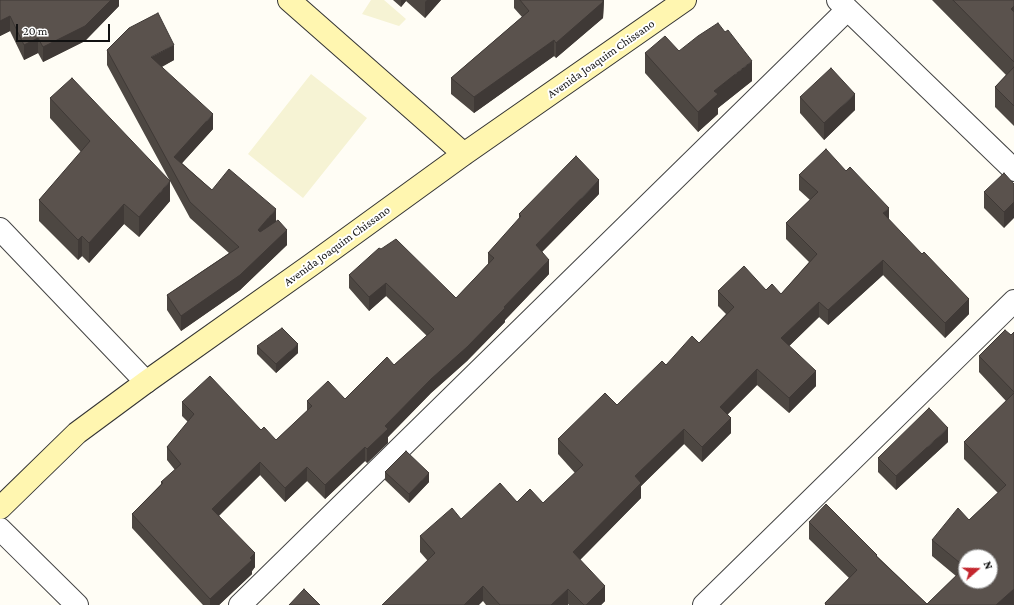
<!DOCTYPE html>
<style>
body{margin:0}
#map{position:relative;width:1014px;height:605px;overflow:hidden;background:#fffdf5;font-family:"Crimson Pro",serif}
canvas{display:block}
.north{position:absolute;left:958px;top:549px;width:40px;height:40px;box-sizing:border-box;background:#fff;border:1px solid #a0a0a0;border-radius:50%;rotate:70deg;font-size:11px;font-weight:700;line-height:16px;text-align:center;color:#111}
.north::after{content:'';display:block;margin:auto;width:14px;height:18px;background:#c4262e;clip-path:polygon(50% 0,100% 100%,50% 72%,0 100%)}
.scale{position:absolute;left:16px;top:24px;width:94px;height:18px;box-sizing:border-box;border:2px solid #111;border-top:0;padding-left:5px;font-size:12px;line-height:14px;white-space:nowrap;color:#111;-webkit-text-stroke:3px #fff;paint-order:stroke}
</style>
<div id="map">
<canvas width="1014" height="605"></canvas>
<div class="north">N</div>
<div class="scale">20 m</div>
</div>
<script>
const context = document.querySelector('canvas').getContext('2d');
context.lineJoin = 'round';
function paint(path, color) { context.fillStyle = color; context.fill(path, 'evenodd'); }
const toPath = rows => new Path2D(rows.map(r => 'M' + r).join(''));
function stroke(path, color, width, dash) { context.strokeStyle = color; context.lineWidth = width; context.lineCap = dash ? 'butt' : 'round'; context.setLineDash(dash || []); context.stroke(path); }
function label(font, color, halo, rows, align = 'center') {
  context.font = font + ' "Crimson Pro",serif'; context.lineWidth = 4; context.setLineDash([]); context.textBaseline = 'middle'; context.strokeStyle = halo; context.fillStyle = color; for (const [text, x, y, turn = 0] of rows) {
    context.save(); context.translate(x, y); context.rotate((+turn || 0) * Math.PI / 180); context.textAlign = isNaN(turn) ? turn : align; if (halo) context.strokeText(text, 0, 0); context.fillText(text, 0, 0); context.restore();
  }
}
paint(toPath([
 [371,0,384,0,406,19,399,26,362,14],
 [311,74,367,118,303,198,248,154]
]), '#f6f3d4');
const street = toPath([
 [838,0,1014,170],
 [0,229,146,382],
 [0,529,77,605],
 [240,605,847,10],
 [704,605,1014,301]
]);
const secondary = toPath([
 [289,0,464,154],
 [0,508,77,433,146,382,311,265,464,154,685,0]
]);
stroke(street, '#444', 24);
stroke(secondary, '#333', 24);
stroke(street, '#fff', 22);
stroke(secondary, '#fff6b0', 22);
paint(toPath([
 [0,0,119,0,119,6,85,41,43,62,38,53,24,60,10,31,0,36],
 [393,0,441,0,425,18,406,1,401,7],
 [514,0,604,0,603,18,556,58,554,56,474,113,451,94,451,78,522,17,514,8],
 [932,0,1014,0,1014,126,995,107,995,87,1006,75],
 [107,50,174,60,162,67,213,129,182,163,212,190,276,222,287,245,240,290,181,331,167,310,167,295,229,253,190,218,107,65],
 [679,51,752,81,718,108,718,114,698,132,645,73,645,53],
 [800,97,855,110,824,140,800,113],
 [50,98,170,201,139,237,124,224,89,263,82,256,78,260,39,221,39,200,81,152,50,118],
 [799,175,889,220,969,314,945,338,883,275,828,325,819,317,789,346,816,386,789,413,757,385,728,414,731,433,702,462,684,444,641,486,641,498,580,560,605,601,601,605,569,605,568,604,568,605,486,605,483,601,427,560,420,552,420,536,461,519,517,502,543,503,575,473,558,454,558,439,617,405,666,365,699,343,726,314,718,306,718,291,766,290,781,294,809,262,786,239,786,223,810,200,799,190],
 [1014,184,1004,228,984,208,984,192],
 [599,194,542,252,549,274,505,320,505,322,467,361,431,393,388,437,388,443,367,463,365,461,325,499,307,481,285,502,260,475,219,516,255,567,252,571,252,574,219,605,203,605,132,528,132,514,161,484,161,482,175,470,167,460,167,447,188,422,182,416,182,402,261,430,276,440,307,411,307,401,345,399,394,365,427,336,386,296,369,311,349,288,349,275,381,249,456,298,488,264,488,253,519,219,519,214],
 [1014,332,1014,605,825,605,825,603,849,578,809,539,809,522,877,556,927,604,956,576,932,556,932,540,969,520,998,493,964,459,964,442,1006,401,979,372,979,356,1011,335],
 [257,346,298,353,276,373,257,354],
 [948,442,896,490,878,472,878,458],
 [385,472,429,482,409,503,385,480]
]), '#4d4742');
paint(toPath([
 [111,0,119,0,119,6,85,41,43,62,43,47],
 [401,0,406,0,406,1,401,7],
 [427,0,441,0,425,18,425,2],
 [603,0,604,0,603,18,556,58,556,43],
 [1014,6,1014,27,1011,9],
 [10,16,10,31,0,36,0,21],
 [38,38,38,53,24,60,24,45],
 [554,40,554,56,474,113,474,97],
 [174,45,174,60,151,72,151,57],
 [752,61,752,81,718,108,718,114,698,132,698,112,714,91],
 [855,94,855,110,824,140,824,123],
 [213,114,213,129,174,172,174,157],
 [599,180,599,194,536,258,536,245],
 [170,181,170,201,139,237,139,217],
 [1014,202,1014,218,1004,228,1004,212],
 [124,204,124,224,89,263,89,243],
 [889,208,889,223,883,213],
 [276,209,276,224,258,245,258,230],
 [287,230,287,245,240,290,181,331,181,316],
 [82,236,82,256,78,260,78,240],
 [549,260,549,274,505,320,505,322,467,361,431,393,388,437,388,443,367,463,367,449,385,426,431,379,504,307],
 [883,260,883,275,828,325,828,310],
 [386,283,386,296,369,311,369,297],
 [969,299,969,314,945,338,945,323],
 [819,302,819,317,781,354,781,338],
 [298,344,298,353,276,373,276,364],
 [757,369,757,385,720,422,720,407],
 [816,371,816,386,789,413,789,398],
 [731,418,731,433,702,462,702,447],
 [948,428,948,442,896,490,896,476],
 [684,429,684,444,641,486,641,498,573,567,573,552,635,476],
 [365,447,365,461,325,499,325,485],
 [260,462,260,475,212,522,212,509],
 [307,467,307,481,285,502,285,488],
 [429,473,429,482,409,503,409,494],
 [255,553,255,567,252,571,252,574,219,605,210,605,210,599],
 [483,586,483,601,479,605,464,605],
 [605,586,605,601,601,605,586,605],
 [568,589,568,605,551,605],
 [1014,589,1014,605,996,605]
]), '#3f3936');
const building = toPath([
 [0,0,111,0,85,26,43,47,38,38,24,45,10,16,0,21,0,0],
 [520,0,603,0,603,2,556,43,554,40,474,97,451,78,529,11,520,0],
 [953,0,1014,0,1014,6,1011,9,1014,12,1014,62,953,0],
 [158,13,174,45,151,57,213,114,174,157,212,190,229,169,276,209,258,230,260,232,278,220,287,230,240,275,181,316,167,295,239,247,190,202,107,50,129,28,158,13],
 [718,23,725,32,728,30,752,61,714,91,718,94,698,112,645,53,665,36,679,51,698,36,718,23],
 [1014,67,1014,106,995,87,1014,67],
 [831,68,855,94,824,123,800,97,831,68],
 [72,78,170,181,139,217,124,204,89,243,82,236,78,240,39,200,90,141,50,98,72,78],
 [826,149,846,171,850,167,889,208,883,213,922,254,924,252,969,299,945,323,883,260,828,310,819,302,781,338,816,371,789,398,757,369,720,407,731,418,702,447,684,429,635,476,641,483,573,552,605,586,586,605,584,605,568,589,551,605,500,605,483,586,464,605,382,605,435,553,420,536,452,508,461,519,500,483,517,502,530,489,543,503,583,465,558,439,605,393,617,405,662,361,666,365,692,336,699,343,734,307,718,291,744,266,766,290,772,284,781,294,817,254,786,223,818,192,799,175,826,149],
 [576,156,599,180,536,245,549,260,504,307,505,308,467,347,431,379,385,426,388,429,367,449,365,447,325,485,307,467,285,488,260,462,212,509,255,553,250,558,252,560,210,599,132,514,163,483,161,482,181,464,167,447,194,414,182,402,210,376,261,430,264,427,276,440,312,406,307,401,328,381,345,399,387,357,394,365,434,329,386,283,369,297,349,275,379,248,381,249,396,239,456,298,494,258,488,253,521,216,519,214,576,156],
 [1004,173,1014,184,1014,202,1004,212,984,192,1004,173],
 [282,328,298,344,276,364,257,346,282,328],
 [1005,330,1011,335,1014,332,1014,392,979,356,1005,330],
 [1014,393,1014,589,996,605,826,605,825,603,857,570,809,522,826,504,877,555,876,556,927,604,965,567,932,540,958,508,969,520,1006,485,964,442,1014,393],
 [966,557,990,557,990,581,966,581,966,557],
 [929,408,948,428,896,476,878,458,929,408],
 [406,451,429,473,409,494,385,472,406,451],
 [304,589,320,605,289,605,304,589]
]);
paint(building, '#5a524d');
stroke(building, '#3f3936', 1);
label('12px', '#111', '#fff', [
 ["Avenida Joaquim Chissano",601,59,-35],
 ["Avenida Joaquim Chissano",337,246,-36]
]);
</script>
